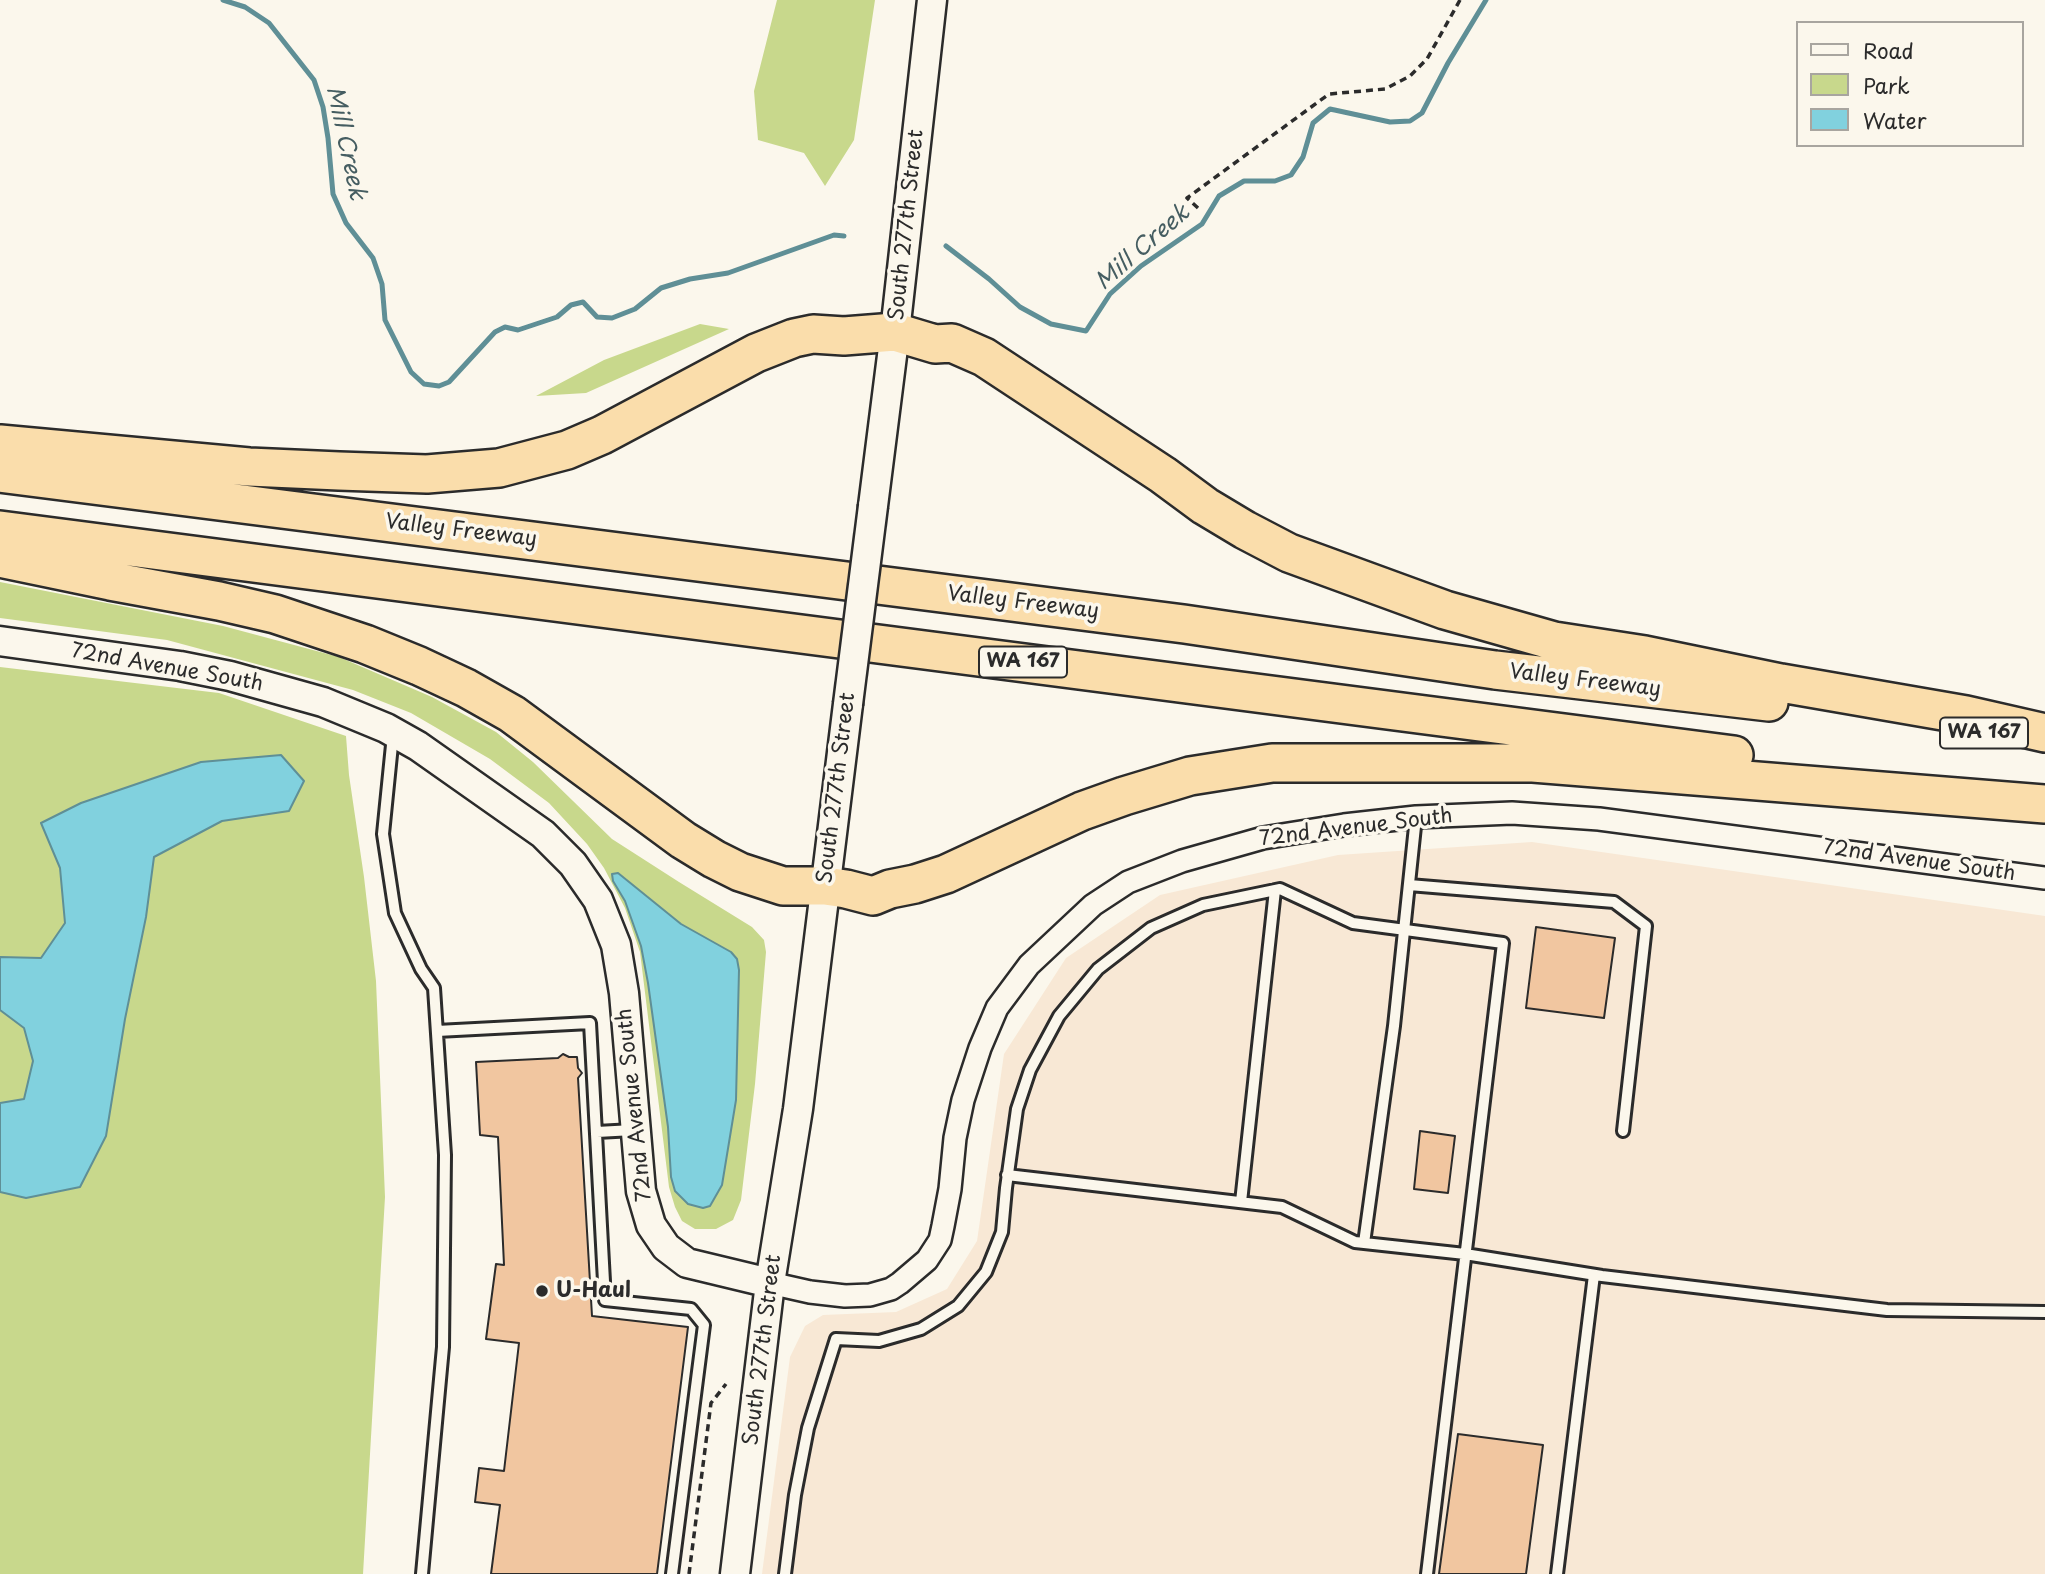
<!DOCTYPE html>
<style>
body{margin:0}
#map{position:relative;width:2045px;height:1574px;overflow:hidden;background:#fbf7ec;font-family:"Playpen Sans",sans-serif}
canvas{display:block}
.legend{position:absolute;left:1796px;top:21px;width:228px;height:126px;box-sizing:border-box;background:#fbf7ec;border:2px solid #a8a59f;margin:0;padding:9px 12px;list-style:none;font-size:21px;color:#2b2b2b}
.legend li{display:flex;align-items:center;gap:14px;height:35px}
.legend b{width:35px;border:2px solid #a8a59f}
</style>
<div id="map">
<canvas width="2045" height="1574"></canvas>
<ul class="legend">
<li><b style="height:9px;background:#fbf7ec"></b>Road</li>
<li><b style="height:19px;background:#c8d88c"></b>Park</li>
<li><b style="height:19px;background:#81d1de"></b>Water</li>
</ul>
</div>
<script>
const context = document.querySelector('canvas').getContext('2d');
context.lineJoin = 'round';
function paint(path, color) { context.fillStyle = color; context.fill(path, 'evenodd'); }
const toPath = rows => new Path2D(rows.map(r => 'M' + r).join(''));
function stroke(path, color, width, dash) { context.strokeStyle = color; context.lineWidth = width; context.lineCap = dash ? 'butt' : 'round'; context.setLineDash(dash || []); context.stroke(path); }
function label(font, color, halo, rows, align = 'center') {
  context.font = font + ' "Playpen Sans",sans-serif'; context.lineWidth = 7; context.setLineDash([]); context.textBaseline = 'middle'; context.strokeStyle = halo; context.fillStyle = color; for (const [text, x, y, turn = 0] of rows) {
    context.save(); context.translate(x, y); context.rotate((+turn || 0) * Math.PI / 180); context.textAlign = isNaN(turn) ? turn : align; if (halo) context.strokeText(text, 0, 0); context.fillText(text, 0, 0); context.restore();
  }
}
paint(toPath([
 [1532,842,2045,916,2045,1574,762,1574,790,1357,805,1326,823,1315,896,1312,947,1289,977,1241,1004,1054,1066,958,1160,895,1338,855]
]), '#f8e8d5');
paint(toPath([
 [777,0,875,0,854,140,825,186,804,153,758,140,754,91],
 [700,324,729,329,586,393,536,396,604,360],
 [0,582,223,626,339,657,432,697,496,732,533,762,612,839,679,882,752,927,764,940,766,952,755,1084,741,1200,733,1220,716,1229,695,1229,682,1221,675,1207,669,1187,640,952,625,908,604,868,587,844,549,803,490,759,411,713,353,690,167,640,0,618],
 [0,667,219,693,346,736,349,775,364,877,376,981,385,1197,363,1574,0,1574,0,1192,27,1198,80,1187,106,1136,125,1019,146,917,154,857,222,821,289,811,42,823,60,868,65,923,41,958,0,957],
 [0,1010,24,1028,33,1061,24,1099,0,1103]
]), '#c8d88c');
const water = toPath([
 [281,755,304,781,289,811,222,821,154,857,146,917,125,1019,106,1136,80,1187,26,1198,0,1192,0,1103,24,1099,33,1061,24,1028,0,1010,0,957,41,958,65,923,60,868,41,823,81,803,201,762,281,755],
 [618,873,681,924,731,952,737,959,739,970,736,1100,722,1185,710,1206,703,1208,688,1204,675,1191,671,1177,668,1127,648,983,641,946,625,901,613,881,612,874,618,873]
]);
paint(water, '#81d1de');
stroke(water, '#5f8f96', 2);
stroke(toPath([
 [223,0,245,7,269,23,314,80,323,107,328,138,333,194,346,223,373,258,382,284,385,320,411,372,424,384,439,386,449,382,495,332,505,327,518,330,557,317,571,305,583,302,597,317,612,318,635,309,661,288,690,279,728,273,834,235,844,236],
 [946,246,989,279,1020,307,1051,324,1086,331,1110,294,1141,266,1202,224,1219,196,1244,181,1275,181,1291,175,1303,157,1313,123,1330,109,1390,122,1410,121,1422,113,1448,63,1486,0]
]), '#5f8f96', 5);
const building = toPath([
 [1536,927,1615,938,1604,1018,1526,1008,1536,927],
 [563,1054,569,1057,577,1057,578,1068,582,1073,578,1078,592,1316,688,1327,657,1574,491,1574,500,1505,475,1502,479,1468,504,1471,519,1343,486,1339,496,1264,504,1265,498,1137,480,1135,476,1062,558,1058,563,1054],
 [1420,1131,1455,1136,1448,1193,1414,1189,1420,1131],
 [1458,1434,1543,1445,1526,1574,1439,1574,1458,1434]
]);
paint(building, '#f1c6a0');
stroke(building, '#2b2b2b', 2);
const lane = toPath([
 [393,735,383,834,395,913,421,969,434,988,445,1155,443,1347,422,1574],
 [1409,885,1614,902,1646,926,1623,1131],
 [437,1031,590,1023,605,1300,691,1309,704,1325,672,1574],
 [597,1132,633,1130],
 [1007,1175,1282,1207,1355,1242,1465,1254,1602,1276,1887,1310,2045,1312],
 [1241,1202,1275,890],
 [1364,1243,1394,1026,1416,817],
 [785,1574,795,1495,808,1428,836,1339,879,1341,921,1329,958,1306,986,1272,1002,1232,1006,1188,1017,1109,1030,1070,1059,1016,1098,969,1151,928,1203,905,1280,889,1353,923,1503,943,1427,1574],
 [1557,1574,1594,1275]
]);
const street = toPath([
 [770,1283,810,1292,845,1296,870,1295,891,1289,900,1283,927,1260,940,1240,943,1226,950,1189,955,1138,963,1100,980,1048,997,1008,1029,965,1093,905,1128,882,1182,861,1263,838,1344,825,1416,817,1512,813,1599,819,2045,878]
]);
const secondary = toPath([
 [873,506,895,332,932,0],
 [0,641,180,666,230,676,323,702,386,728,418,746,543,834,573,864,598,900,616,945,624,993,641,1191,651,1225,666,1247,687,1263,770,1283],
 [735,1574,770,1283,798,1109,848,704]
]);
const highway = toPath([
 [0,444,249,467,339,471,427,474,499,468,567,450,602,435,756,353,794,338,813,334,844,336,895,332,935,344,952,343,984,357,1163,475,1205,506,1245,530,1289,553,1445,610,1554,641,1645,655,1781,683,1966,715,2045,733],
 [0,473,1184,624,1495,670,1769,702],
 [0,530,1734,755],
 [0,558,110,581,219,601,275,614,365,644,419,666,466,688,512,714,683,840,714,859,740,872,783,886,825,886,846,889,873,896,890,889,915,884,946,874,1082,811,1124,796,1190,776,1272,763,1533,763,2045,804]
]);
stroke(lane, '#2b2b2b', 16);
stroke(street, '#2b2b2b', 26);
stroke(secondary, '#2b2b2b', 33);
stroke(highway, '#2b2b2b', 42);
stroke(toPath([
 [1198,208,1187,198,1329,94,1385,89,1410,76,1427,59,1460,0],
 [689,1574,711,1403,726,1384]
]), '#2b2b2b', 3.5, [7, 5]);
stroke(lane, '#fbf7ec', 10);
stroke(street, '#fbf7ec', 21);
stroke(secondary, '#fbf7ec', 28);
stroke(highway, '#faddab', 37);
const secondaryBridge = toPath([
 [848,704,873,506]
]);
stroke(secondaryBridge, '#2b2b2b', 33, []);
stroke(secondaryBridge, '#fbf7ec', 28);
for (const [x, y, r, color] of [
 [542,1291,7,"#2b2b2b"]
]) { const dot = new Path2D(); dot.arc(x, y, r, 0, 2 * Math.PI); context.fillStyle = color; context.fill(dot); stroke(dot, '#fbf7ec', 2.5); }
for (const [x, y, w] of [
 [1023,662,88],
 [1984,733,88]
]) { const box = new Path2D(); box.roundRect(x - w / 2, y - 15.5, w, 31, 5); context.fillStyle = '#fbf7ec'; context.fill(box); stroke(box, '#2b2b2b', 2); }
label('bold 19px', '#2b2b2b', null, [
 ["WA 167",1023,662],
 ["WA 167",1984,733]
]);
label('21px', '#2b2b2b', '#fbf7ec', [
 ["South 277th Street",907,225,-84],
 ["Valley Freeway",461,531,7],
 ["Valley Freeway",1023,603,7],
 ["72nd Avenue South",167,668,10],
 ["Valley Freeway",1585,681,7],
 ["South 277th Street",837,788,-83],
 ["72nd Avenue South",1356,828,-7],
 ["72nd Avenue South",1919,861,8],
 ["72nd Avenue South",635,1105,-96],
 ["South 277th Street",763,1350,-83]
]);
label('bold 21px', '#2b2b2b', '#fbf7ec', [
 ["U-Haul",556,1291]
], 'left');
label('italic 23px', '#455d61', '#fbf7ec', [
 ["Mill Creek",345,143,78],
 ["Mill Creek",1143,248,-41]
]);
</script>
